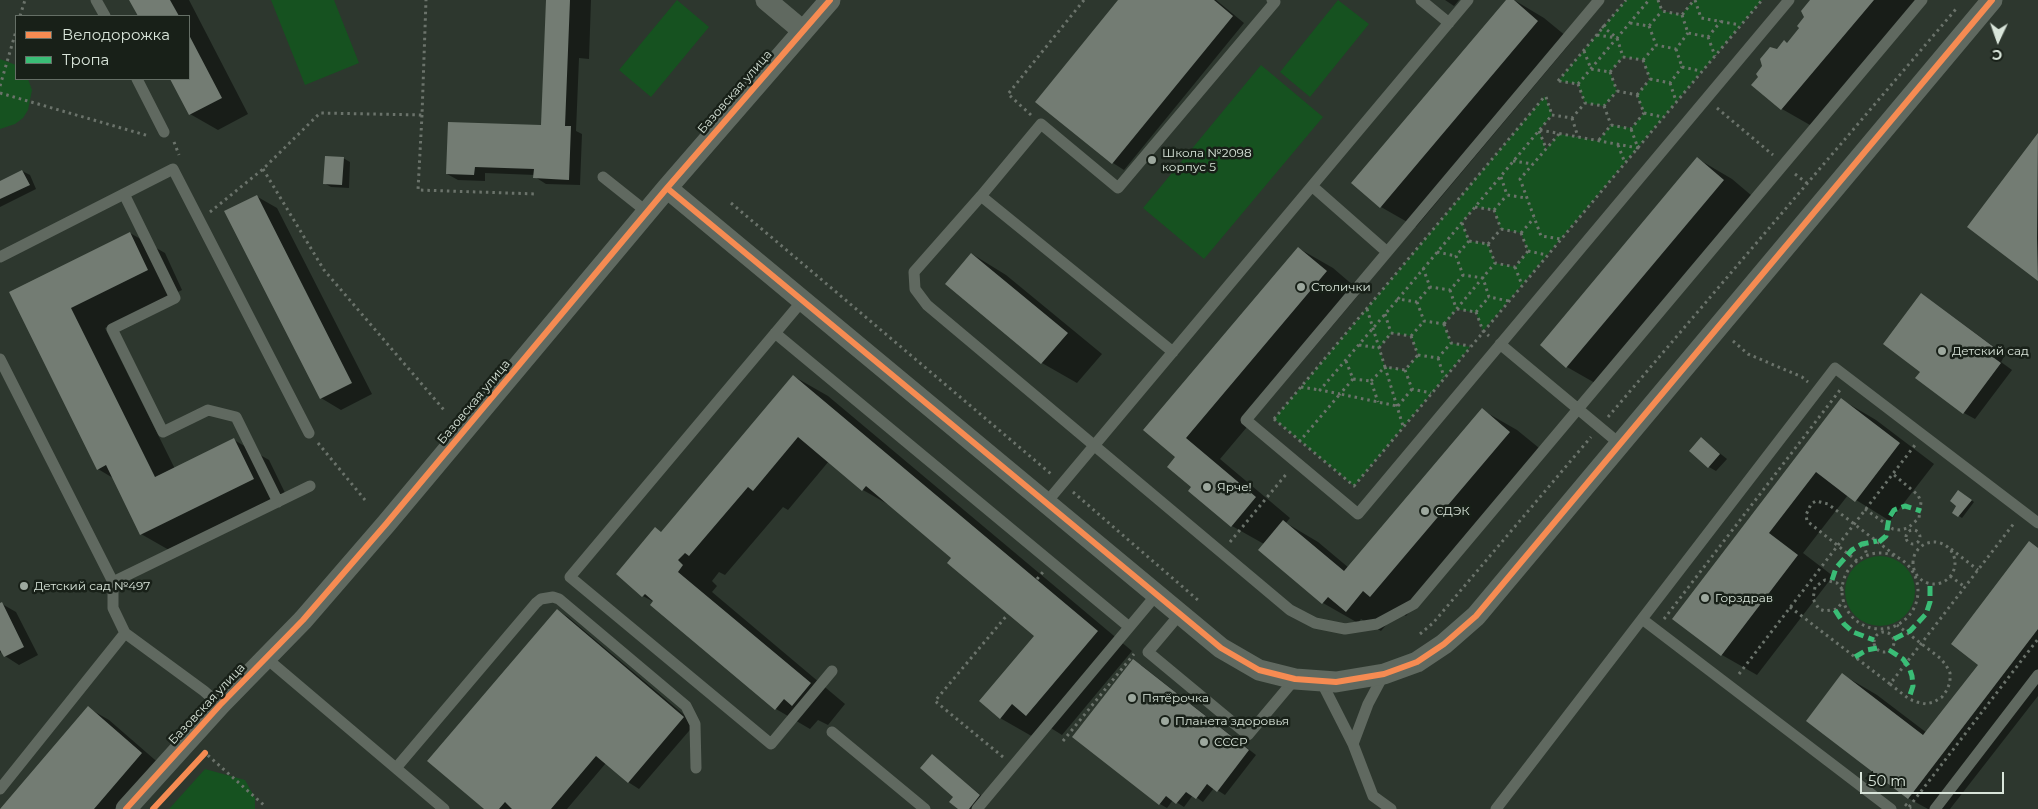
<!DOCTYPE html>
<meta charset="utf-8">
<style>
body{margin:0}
#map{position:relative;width:2038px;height:809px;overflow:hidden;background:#2d372e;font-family:Montserrat,sans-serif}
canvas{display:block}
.legend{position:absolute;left:15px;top:15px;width:175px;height:65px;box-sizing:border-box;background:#182018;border:1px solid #656f66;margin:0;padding:6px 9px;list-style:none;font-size:15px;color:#d9e5da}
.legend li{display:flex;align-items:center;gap:10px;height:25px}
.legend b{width:25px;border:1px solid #656f66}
.north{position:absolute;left:1973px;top:15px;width:50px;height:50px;-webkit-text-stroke:4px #182018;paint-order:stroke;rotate:183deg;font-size:14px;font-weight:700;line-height:20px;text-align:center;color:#d9e5da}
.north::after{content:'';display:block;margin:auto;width:18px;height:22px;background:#d9e5da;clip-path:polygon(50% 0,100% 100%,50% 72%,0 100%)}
.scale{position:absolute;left:1860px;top:772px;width:144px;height:22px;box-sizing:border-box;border:2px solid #d9e5da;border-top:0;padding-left:6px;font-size:15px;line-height:18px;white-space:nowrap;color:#d9e5da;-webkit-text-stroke:4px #182018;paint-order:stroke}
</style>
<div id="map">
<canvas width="2038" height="809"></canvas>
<ul class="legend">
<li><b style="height:6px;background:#f68b52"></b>Велодорожка</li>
<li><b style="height:6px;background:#3abd76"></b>Тропа</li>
</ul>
<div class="north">С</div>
<div class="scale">50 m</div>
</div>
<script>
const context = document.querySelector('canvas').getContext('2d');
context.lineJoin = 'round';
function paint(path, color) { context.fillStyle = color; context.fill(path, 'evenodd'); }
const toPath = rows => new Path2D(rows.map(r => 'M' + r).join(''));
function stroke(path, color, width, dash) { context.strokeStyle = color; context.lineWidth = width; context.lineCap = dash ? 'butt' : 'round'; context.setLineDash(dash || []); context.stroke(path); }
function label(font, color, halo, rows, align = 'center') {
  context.font = font + ' Montserrat,sans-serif'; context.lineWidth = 5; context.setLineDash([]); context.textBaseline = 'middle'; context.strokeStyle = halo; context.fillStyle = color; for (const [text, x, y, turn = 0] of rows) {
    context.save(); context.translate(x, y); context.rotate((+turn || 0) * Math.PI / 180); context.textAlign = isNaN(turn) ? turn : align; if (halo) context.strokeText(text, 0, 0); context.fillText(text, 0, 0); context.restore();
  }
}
paint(toPath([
 [271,0,334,0,359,63,305,85],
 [677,0,709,27,651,97,619,70],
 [1338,0,1369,24,1310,97,1280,72],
 [1626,0,1658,0,1662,11,1681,15,1694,0,1762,0,1483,331,1476,313,1457,309,1444,324,1451,343,1470,347,1354,486,1274,419,1545,96,1552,115,1539,130,1546,149,1559,134,1598,141,1611,125,1631,128,1644,113,1637,95,1650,79,1643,60,1623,57,1610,72,1617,91,1604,106,1585,103,1578,84,1558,81],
 [1475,207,1494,210,1501,229,1521,233,1528,251,1515,267,1495,263,1488,244,1469,241,1462,222],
 [1392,333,1411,336,1418,355,1405,370,1385,367,1379,348],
 [0,59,16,65,16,79,28,79,32,90,28,110,23,118,15,124,0,129],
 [1261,65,1323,117,1204,259,1143,208],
 '1845 591a35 35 0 1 1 70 0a35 35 0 1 1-70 0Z',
 [205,769,245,780,255,798,255,809,169,809]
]), '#165220');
paint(toPath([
 [131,0,189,0,248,114,218,130,190,114,172,79,189,79,189,16,139,16],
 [547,0,591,0,589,59,579,58,576,131,582,134,580,185,546,184,535,177,535,175,485,173,485,181,458,180,447,174,542,126],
 [1119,0,1216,0,1244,23,1124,170,1113,163,1036,101],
 [1445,0,1459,0,1454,6],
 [1508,0,1514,0,1544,18,1572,41,1416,227,1381,207],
 [1820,0,1925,0,1817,129,1782,109,1753,85,1778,50,1787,44],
 [2038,135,2038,279,1969,227],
 [343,158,350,162,349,188,331,187,324,183],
 [1698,159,1732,179,1758,201,1602,387,1567,367,1542,345],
 [22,171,30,175,36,189,0,207,0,182],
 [256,196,277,208,372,394,341,410,321,398],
 [130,233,165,253,182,290,105,328,175,469,234,440,269,460,288,499,176,554,141,534,113,478,98,469,11,292],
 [1298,248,1333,268,1361,292,1220,459,1290,518,1286,523,1318,542,1349,568,1482,410,1517,430,1544,452,1406,616,1398,611,1381,631,1361,619,1358,623,1323,603,1260,549,1264,544,1232,526,1192,487,1177,456,1145,430],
 [972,254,1006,275,1102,354,1077,383,1042,363,947,284],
 [1922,294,2005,355,2001,362,2012,370,1975,419,1964,413,1922,372],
 [793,376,828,396,1132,651,1062,735,1046,725,1035,738,1000,718,1036,635,953,558,891,506,863,490,829,461,788,510,783,507,725,575,719,572,712,581,717,586,712,592,845,704,828,725,818,720,810,729,776,709,654,602,643,596,662,533],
 [1842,400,1876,420,1934,464,1890,521,1848,495,1803,553,1833,576,1757,675,1722,655,1674,618],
 [1702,439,1727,459,1716,471,1709,467],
 [1962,493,1974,502,1962,518,1953,512],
 [2038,548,2038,696,1950,809,1928,809,1908,798,1843,675,1877,695,1927,733,1980,664],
 [0,604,2,604,16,612,38,655,19,665,5,656,2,651,0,653],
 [557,610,568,617,695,724,639,789,628,782,606,763,567,809,486,809],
 [1141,665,1256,755,1225,795,1214,788,1203,802,1193,795,1184,807,1173,800,1167,808,1160,804],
 [88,708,109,720,162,766,125,809,1,809],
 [932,756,987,800,979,809,960,809]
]), '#0007');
paint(toPath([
 [129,0,170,0,179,16,138,16],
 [546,0,570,0,565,126,571,126,569,180,533,178,534,169,475,167,474,175,446,174,448,122,541,125],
 [1118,0,1214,0,1233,16,1112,164,1035,102],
 [1506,0,1514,0,1538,21,1380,208,1351,183],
 [1810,0,1874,0,1781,110,1751,85,1758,77,1756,74,1762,66,1760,59,1770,47,1777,49,1784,40,1787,43,1799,28,1797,26,1804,17,1801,11],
 [189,35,222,98,189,115,170,79,189,79],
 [2038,133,2037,238,2038,281,1967,227],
 [325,156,344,157,342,185,323,184],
 [1697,157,1724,180,1566,368,1540,345],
 [22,170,30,185,0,199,0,181],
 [257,195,352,383,320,399,224,211],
 [130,232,148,270,71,308,155,477,234,438,254,479,140,535,106,465,97,470,9,292],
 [1298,247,1327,271,1186,438,1256,497,1231,527,1188,491,1191,487,1167,467,1175,457,1143,430],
 [971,253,1068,333,1041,364,945,284],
 [1921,293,1995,348,1990,355,2001,363,1963,414,1915,378,1920,372,1883,344],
 [793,375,1098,631,1026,716,1012,704,1000,719,979,701,1034,636,947,563,951,558,866,486,862,491,798,437,753,491,748,487,689,556,685,553,678,560,683,565,678,572,811,683,792,706,784,699,775,710,650,605,653,601,645,594,642,597,616,574,655,527,661,532],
 [1841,398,1900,443,1855,502,1816,472,1769,533,1798,555,1721,656,1672,619],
 [1482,408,1510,432,1370,597,1363,591,1346,612,1328,597,1322,604,1258,550,1283,520,1344,571],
 [1701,437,1720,454,1708,468,1689,451],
 [1958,490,1972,500,1958,517,1952,513,1956,506,1950,501],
 [2029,541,2038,548,2038,629,1908,799,1806,721,1842,673,1923,735,1978,665,1951,644],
 [2,602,24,647,4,657,0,650,0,603],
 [557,609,684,717,628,783,596,756,551,809,512,809,505,802,499,809,484,809,427,761],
 [1133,659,1249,750,1217,792,1207,784,1196,799,1186,792,1176,804,1166,796,1159,805,1072,737],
 [88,706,142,753,94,809,0,809],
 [932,754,980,795,969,809,958,809,949,802,953,797,920,768]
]), '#737c73');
stroke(toPath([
 [1658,0,1662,11,1682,15,1694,0],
 [1695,0,1701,18,1740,25],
 [1682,15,1688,33,1708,37,1721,21],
 [20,16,25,0],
 [1630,23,1649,26,1662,11],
 [1602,26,1617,38,1623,57],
 [1649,26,1656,45,1676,49,1688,33],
 [1597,35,1617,38,1649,0],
 [1708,37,1715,56],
 [1676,49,1682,67],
 [1584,51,1591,69,1610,72],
 [1623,57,1643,60],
 [1643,60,1650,79],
 [1643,60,1656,45],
 [1682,67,1701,71],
 [1610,72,1617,91],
 [1610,72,1623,57],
 [1650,79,1670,83,1682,67],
 [1558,81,1626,0],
 [1559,81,1578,84],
 [1670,83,1676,101],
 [1578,84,1616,39],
 [1578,84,1585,103,1604,106,1617,91],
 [0,86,16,31],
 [1617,91,1637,95],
 [0,93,149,136],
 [1637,95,1644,113],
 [1637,95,1650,79],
 [1546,97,1552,115],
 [1604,106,1611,125],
 [1717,108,1773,155],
 [1644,113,1663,117],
 [422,115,418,190,537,194],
 [1031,115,1008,94,1084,0],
 [1552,115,1572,118,1585,103],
 [1572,118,1578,137],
 [1611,125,1631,129,1644,113],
 [1540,130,1638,148,1631,129],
 [1539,131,1546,148],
 [1559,134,1520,179,1541,236,1561,239],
 [1599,140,1611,125],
 [174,142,179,155],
 [1618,145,1625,163],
 [1513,161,1533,164],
 [263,169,324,270,444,410],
 [1795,174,1808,184],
 [1501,177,1507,195,1526,198],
 [731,203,1051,474],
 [1475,207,1494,210],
 [1494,210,1507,195],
 [1494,210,1501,229],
 [210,212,263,169,320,113,422,115,426,0],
 [1462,223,1469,241,1488,244],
 [1501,229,1521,233],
 [1521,233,1534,218],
 [1521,233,1528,251],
 [1469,241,1456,256,1463,275,1483,278,1489,297,1509,301],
 [1488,244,1495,263,1515,267,1528,251],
 [1488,244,1501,229],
 [1528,251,1547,255],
 [1437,252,1456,256],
 [1515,267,1522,285],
 [1423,268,1430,287,1450,290,1463,275],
 [1430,287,1417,302,1398,299,1552,115],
 [1450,290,1456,308],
 [1417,302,1424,321,1444,324],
 [1367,309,1385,367,1405,370,1418,355],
 [1457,309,1476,312],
 [1476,312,1483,331,1489,336],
 [1476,312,1489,297],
 [1385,314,1391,333],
 [1444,324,1495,263],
 [1444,324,1451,343,1470,346],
 [1391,333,1411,336],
 [1411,336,1418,355],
 [1411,336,1424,321],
 [1733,341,1748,354,1802,377,1808,382],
 [1359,345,1379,348],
 [1379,348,1391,333],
 [1418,355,1438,358,1451,343],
 [1438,358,1444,377],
 [1346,361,1353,379,1371,381,1378,402],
 [1405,370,1412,389,1431,393],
 [1353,379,1340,394,1320,390,1398,299],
 [1371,381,1385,367,1403,426],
 [1301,387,1320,390],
 [1398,406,1412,389],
 [1608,417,1956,9],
 [1274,419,1354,486,1762,0],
 [1274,419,1545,96],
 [1299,442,1340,394,1397,406],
 [318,443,365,500],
 [1073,492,1199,601],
 [1865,509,1893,529,1900,530,1908,528,1919,518,1921,502,1918,495,1893,474],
 '1906 537a7 7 0 1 1 14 0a7 7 0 1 1-14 0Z',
 '1913 563a21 21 0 1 1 42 0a21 21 0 1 1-42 0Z',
 [1230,542,1288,472],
 [1864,544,1867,556],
 [1951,549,1978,570],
 '1842 591a38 38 0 1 1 76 0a38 38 0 1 1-76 0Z',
 [1857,561,1807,521,1806,515,1811,504,1816,501,1828,504,1896,556],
 [1950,576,1965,587],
 [1037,579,1043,572],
 [1842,589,1837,583,1825,580,1815,587,1813,599,1819,609,1825,611,1837,609,1844,600],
 [1790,607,1890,684,2015,522],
 [1664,619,1840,390],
 '1874 642a10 10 0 1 1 20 0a10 10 0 1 1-20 0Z',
 [1420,634,1433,623,1591,437],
 [1739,674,1915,445],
 [1890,684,1909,699,1917,702,1926,704,1934,702,1942,697,1947,690,1950,682,1950,673,1946,665,1940,658,1897,625],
 [1063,741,1134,654],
 [203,751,266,807],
 [1003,757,935,701,1008,614],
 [1905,804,1911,809],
 [1909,807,2038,639]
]), '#6b736b', 3, [2.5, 4]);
stroke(toPath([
 [96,0,105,16],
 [1421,0,1449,23],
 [1599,0,1246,420,1358,514,1789,0],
 [137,79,164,132],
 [603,177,647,212],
 [1312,186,1387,252],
 [124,194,175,298,112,329,163,432,208,410,236,417,278,502],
 [981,196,1041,124,1118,188,1275,2,1272,0],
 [0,257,173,169,309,433],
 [803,300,570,577,771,744,832,671],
 [775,333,1128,626],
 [1500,344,1620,444],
 [1173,352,981,196,914,272,915,289,927,305,1290,610,1315,623,1345,629,1377,624,1414,604,1922,0],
 [0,359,113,582,113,608,125,633,0,789],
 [1046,503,1468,0],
 [113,582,310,486],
 [1180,614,1148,652,1248,735,1295,679],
 [125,633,204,691,220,705],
 [266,658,444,809],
 [1321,681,1353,744,1373,796,1391,809],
 [832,732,925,809],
 [1353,744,1368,704,1384,674],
 [396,768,536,603,541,599,553,597,559,599,686,706,695,724,696,768],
 [977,809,1157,594],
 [1496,809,1642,619],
 [1891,809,1642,619,1835,368,2038,523],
 [1935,809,2038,675]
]), '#606960', 11);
stroke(toPath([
 [766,0,803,31],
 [667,188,1221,648,1259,670,1295,679,1336,682,1384,674,1417,662,1444,644,1476,616,1992,0],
 [126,809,220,705,303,620,386,524,667,188,830,0]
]), '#606960', 21);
stroke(toPath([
 [1879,542,1886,536,1889,518,1894,510,1905,506,1921,511],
 [1832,580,1836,568,1852,550,1862,544,1877,541],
 [1835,610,1844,624,1853,632,1874,640],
 [1894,639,1910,631,1926,614,1930,602,1930,584],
 [1889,650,1903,659,1909,667,1912,676,1913,686,1909,698],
 [1855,657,1867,650,1877,648]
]), '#3abd76', 5, [10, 5]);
stroke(toPath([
 [667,188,1221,648,1259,670,1295,679,1336,682,1384,674,1417,662,1444,644,1476,616,1992,0],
 [126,809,220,705,303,620,386,524,667,188,830,0],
 [153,809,205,753]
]), '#f68b52', 6);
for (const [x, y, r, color] of [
 [1152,160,5,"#9da89e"],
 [1301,287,5,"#9da89e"],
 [1942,351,5,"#9da89e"],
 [1207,487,5,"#9da89e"],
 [1425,511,5,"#9da89e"],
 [24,586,5,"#9da89e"],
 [1705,598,5,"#9da89e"],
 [1132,698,5,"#9da89e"],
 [1165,721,5,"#9da89e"],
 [1204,742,5,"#9da89e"]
]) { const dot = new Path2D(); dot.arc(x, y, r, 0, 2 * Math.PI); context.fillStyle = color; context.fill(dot); stroke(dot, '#182018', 2); }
label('12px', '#d9e5da', '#182018', [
 ["Базовская улица",735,92,-49],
 ["Базовская улица",474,402,-50],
 ["Базовская улица",207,704,-47]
]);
label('12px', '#d9e5da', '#182018', [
 ["Школа №2098",1162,153],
 ["корпус 5",1162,167],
 ["Столички",1311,287],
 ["Детский сад",1952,351],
 ["Ярче!",1217,487],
 ["СДЭК",1435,511],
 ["Детский сад №497",34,586],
 ["Горздрав",1715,598],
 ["Пятёрочка",1142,698],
 ["Планета здоровья",1175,721],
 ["СССР",1214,742]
], 'left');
</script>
